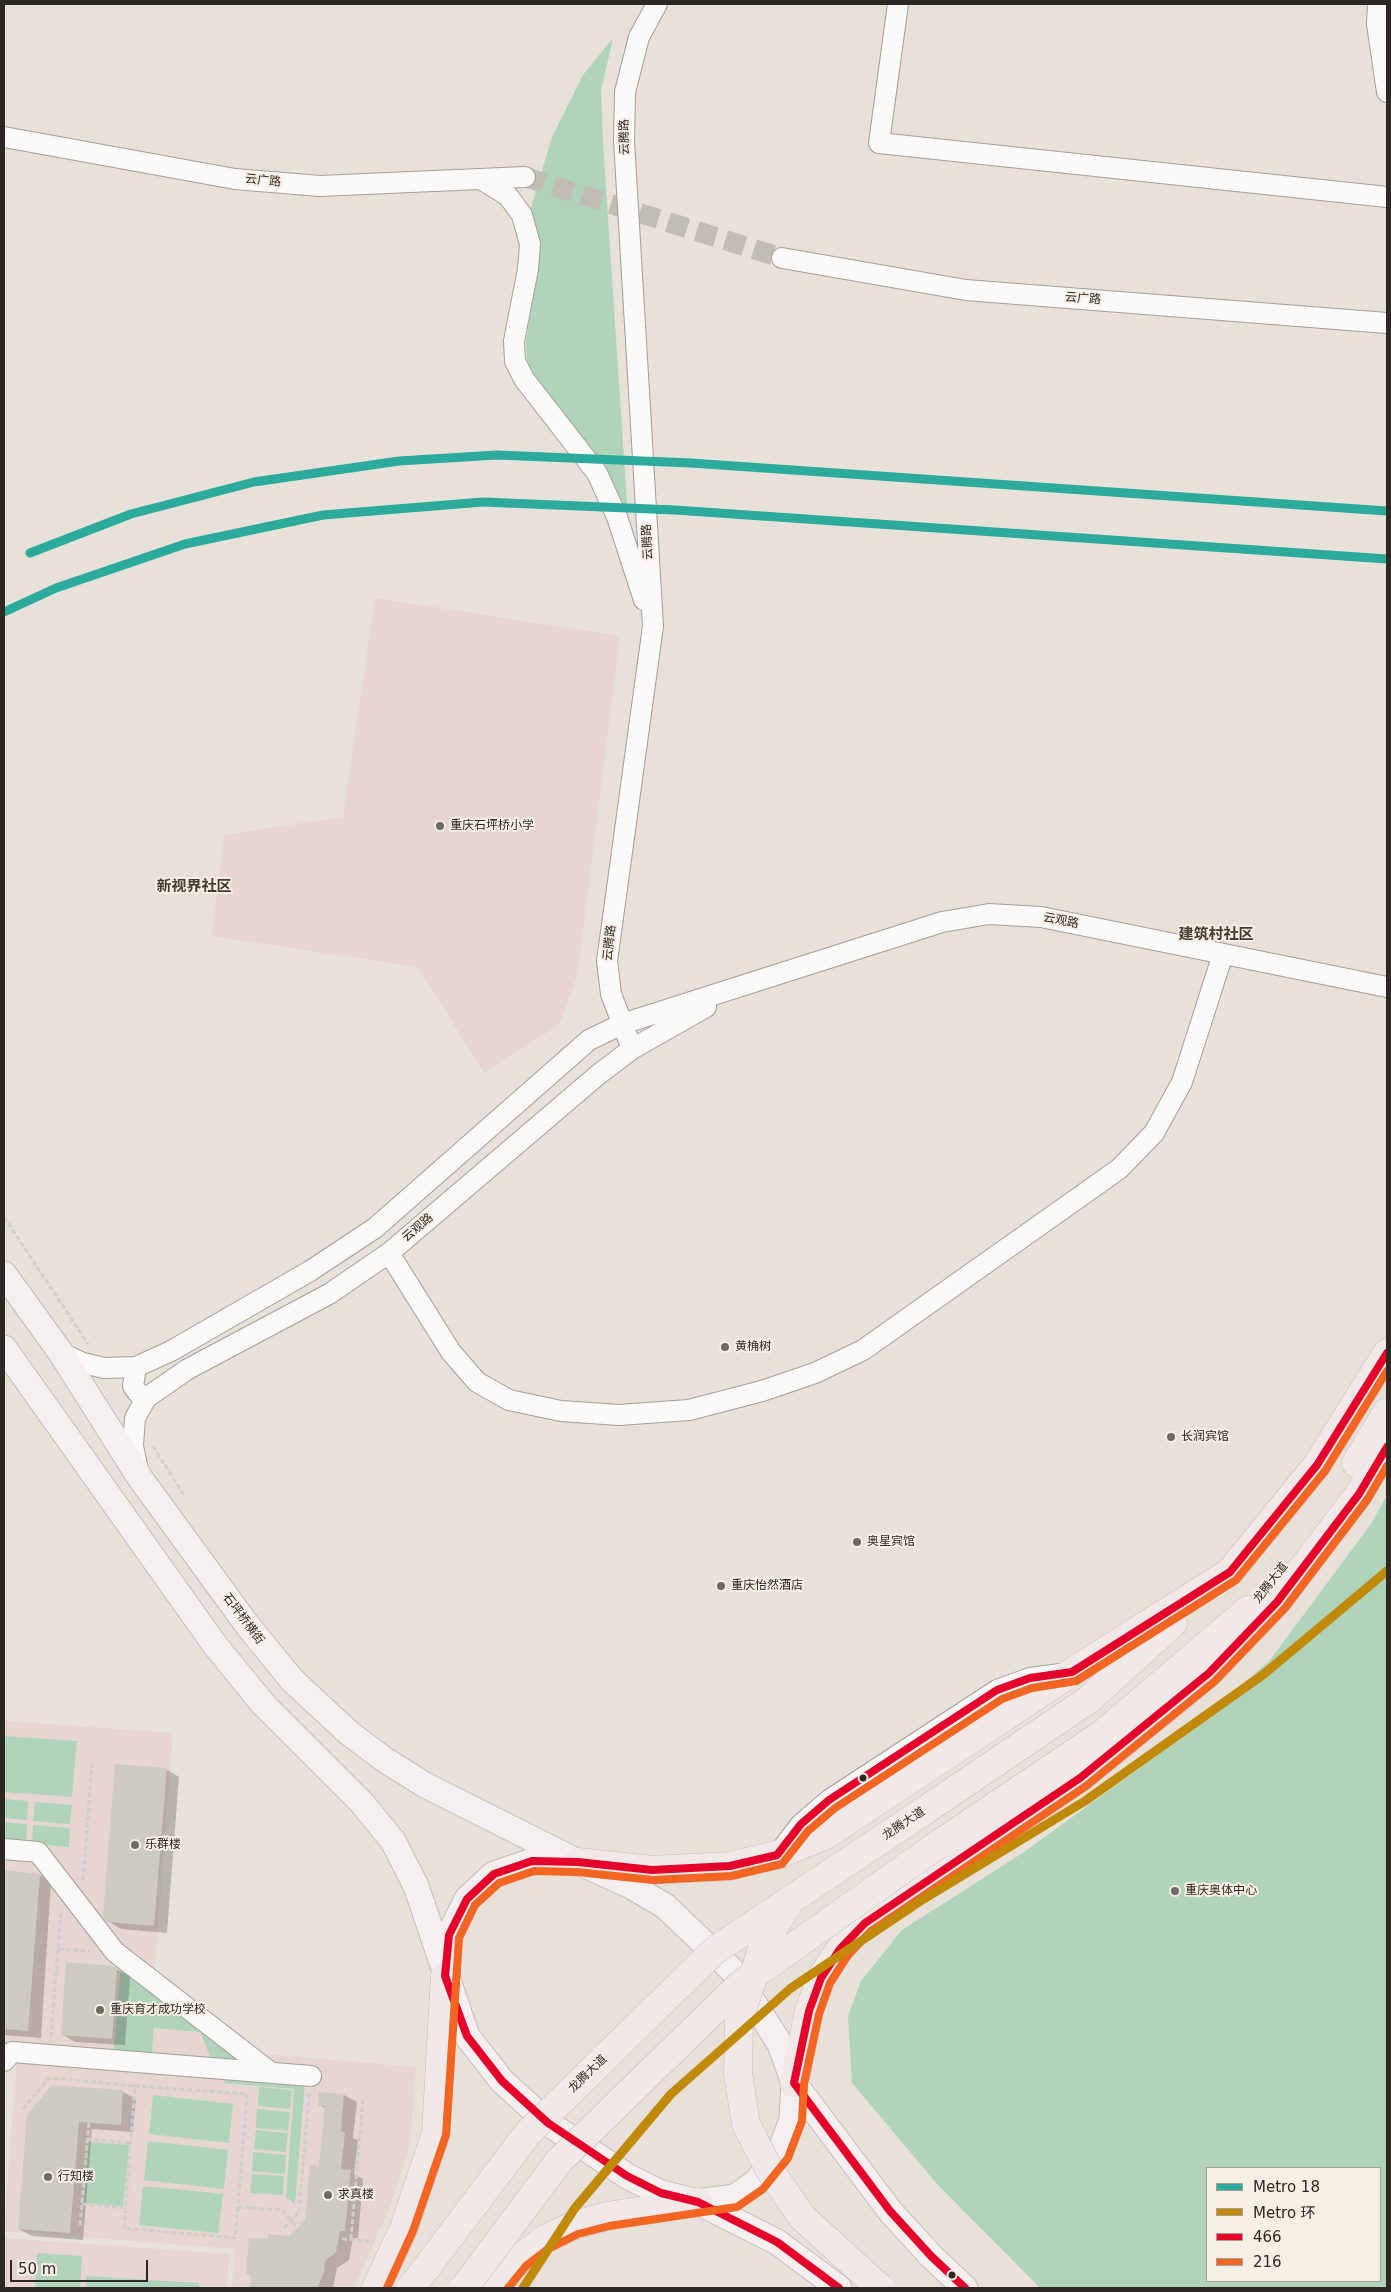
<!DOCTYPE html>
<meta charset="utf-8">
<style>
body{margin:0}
#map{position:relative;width:1391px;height:2292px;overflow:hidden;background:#e7e1da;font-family:"DejaVu Sans","Noto Sans SC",sans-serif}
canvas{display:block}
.frame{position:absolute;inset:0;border:5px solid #2c2824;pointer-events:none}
.legend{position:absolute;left:1206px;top:2167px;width:175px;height:115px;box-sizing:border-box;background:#f9eee3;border:1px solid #a79f97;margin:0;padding:6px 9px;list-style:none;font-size:15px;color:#2c2824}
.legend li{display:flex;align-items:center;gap:10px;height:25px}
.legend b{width:25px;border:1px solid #a79f97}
.scale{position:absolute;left:10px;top:2260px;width:138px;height:22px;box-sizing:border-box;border:2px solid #2c2824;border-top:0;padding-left:6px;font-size:15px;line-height:18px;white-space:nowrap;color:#2c2824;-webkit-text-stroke:4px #f9eee3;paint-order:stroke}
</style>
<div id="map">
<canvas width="1391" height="2292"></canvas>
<div class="frame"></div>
<ul class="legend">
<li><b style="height:6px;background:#2caa9c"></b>Metro 18</li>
<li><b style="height:6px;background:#c08909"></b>Metro 环</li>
<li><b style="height:6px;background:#e4002b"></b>466</li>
<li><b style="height:6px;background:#f26522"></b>216</li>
</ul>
<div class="scale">50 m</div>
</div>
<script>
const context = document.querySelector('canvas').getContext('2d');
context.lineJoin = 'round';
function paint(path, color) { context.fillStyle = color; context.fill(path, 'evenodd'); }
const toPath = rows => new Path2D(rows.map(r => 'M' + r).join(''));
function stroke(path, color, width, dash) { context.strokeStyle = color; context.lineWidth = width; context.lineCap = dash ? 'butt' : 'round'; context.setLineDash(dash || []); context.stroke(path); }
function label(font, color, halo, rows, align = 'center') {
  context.font = font + ' "DejaVu Sans","Noto Sans SC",sans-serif'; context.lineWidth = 4; context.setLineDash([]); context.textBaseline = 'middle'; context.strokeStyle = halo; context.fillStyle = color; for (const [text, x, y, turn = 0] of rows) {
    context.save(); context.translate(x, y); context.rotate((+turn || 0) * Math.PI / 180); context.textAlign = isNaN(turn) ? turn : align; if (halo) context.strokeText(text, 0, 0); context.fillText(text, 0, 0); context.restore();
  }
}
paint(toPath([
 [375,598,620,636,577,976,560,1024,484,1073,418,967,212,936,224,835,343,817],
 [4,1721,173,1733,154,1978,252,2053,416,2067,410,2144,390,2207,354,2288,232,2288,235,2249,4,2231,18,2044,4,2043],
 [4,2238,229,2254,227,2288,4,2288]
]), '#e6d5d0');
paint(toPath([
 [613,38,601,91,603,142,628,517,599,463,534,374,527,360,526,341,536,276,530,211,552,137,583,75],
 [1387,1495,1387,2288,1040,2288,938,2185,852,2083,848,2016,861,1981,902,1930,1024,1852,1184,1736,1270,1660,1371,1524],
 [1207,2168,1380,2168,1380,2281,1207,2281],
 [4,1736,77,1741,72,1797,4,1792],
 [4,1799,28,1801,27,1820,4,1818],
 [35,1802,72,1805,70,1824,33,1821],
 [4,1822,27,1824,26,1843,4,1841],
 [33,1825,70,1828,69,1847,32,1844],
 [121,1966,256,2068,214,2065,200,2032,154,2028,151,2060,113,2057],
 [225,2074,305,2080,295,2204,286,2197,294,2089,224,2083],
 [259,2087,292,2090,290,2109,258,2106],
 [153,2095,233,2104,229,2143,149,2134],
 [257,2109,290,2112,288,2131,256,2128],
 [256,2130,288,2133,286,2152,254,2149],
 [148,2141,228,2150,224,2189,144,2180],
 [89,2142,129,2145,123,2206,84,2203],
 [253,2152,286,2155,285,2174,252,2171],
 [252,2174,284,2176,283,2195,250,2193],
 [143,2186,223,2194,218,2233,139,2225],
 [37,2253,82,2256,80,2288,35,2288],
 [86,2276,199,2283,199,2288,86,2288]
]), '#afd4b9');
paint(toPath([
 [166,1769,179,1777,167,1933,121,1929,108,1921],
 [4,1871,38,1874,51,1881,41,2038,4,2035],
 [113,1967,130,1977,125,2045,75,2042,62,2034],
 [52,2086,123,2092,136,2099,133,2132,92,2129,83,2240,32,2236,19,2229],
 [344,2095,357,2102,353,2138,358,2140,354,2174,363,2179,358,2238,353,2238,349,2260,337,2268,333,2288,251,2288,252,2276,247,2273,269,2241,289,2237,306,2220,321,2167,326,2109,319,2105]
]), '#0003');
paint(toPath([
 [115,1764,167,1768,154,1926,107,1922,103,1917],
 [4,1870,40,1874,28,2031,4,2029],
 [66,1962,113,1966,117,1969,112,2039,61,2035],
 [52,2085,123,2090,121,2125,79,2122,70,2233,18,2229,27,2115],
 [319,2092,344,2094,341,2131,345,2132,341,2169,351,2170,345,2231,340,2231,336,2252,325,2261,324,2273,317,2288,250,2288,251,2274,246,2274,249,2238,268,2239,268,2234,289,2236,305,2220,310,2165,319,2166,325,2106,318,2106]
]), '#cdc9c3');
stroke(toPath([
 [525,177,782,258]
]), '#c2bcb6', 20, [20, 10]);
const minor = toPath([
 [898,4,879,143,1387,197],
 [1378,4,1377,24,1387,92],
 [4,137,235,179,320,186,525,177],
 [481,179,508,196,522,215,530,244,528,269,514,341,515,361,524,379,597,473,617,517,644,600],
 [782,258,966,290,1387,323],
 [632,1049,611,994,607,961,653,626,624,141,625,92,639,37,657,4],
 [389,1253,451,1352,477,1382,509,1400,561,1411,619,1415,689,1410,762,1391,815,1373,863,1350,1119,1169,1154,1133,1182,1082,1223,954],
 [61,1353,83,1363,104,1368,136,1367,171,1351,310,1271,375,1228,589,1040,622,1024,942,922,989,914,1041,917,1387,987],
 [136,1367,133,1386,138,1393,146,1398],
 [138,1470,133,1446,135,1418,146,1398,188,1369,329,1294,389,1253,599,1074,632,1049,706,1007],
 [4,1849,38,1852,115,1952,270,2072],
 [778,1854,801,1824,829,1800,997,1690,1030,1678,1068,1673],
 [4,2061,12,2052,311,2076]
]);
const major = toPath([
 [4,1274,61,1353,140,1478,248,1626,292,1680,349,1733,385,1760,425,1785,578,1862,631,1886,665,1906,734,1972,780,2044,794,2083,792,2119,779,2155,756,2182,735,2197,698,2202,661,2193,627,2176,548,2123,502,2081,467,2036,416,1886,393,1841,362,1803,264,1705,215,1645,4,1348],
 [446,1966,449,1935,467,1899,494,1874,532,1861,571,1862],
 [794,2083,890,2211,931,2256,965,2288],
 [698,2202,777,2242,839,2288]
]);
const highway = toPath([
 [1356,1463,1387,1412],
 [1216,1584,1230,1572,1317,1465,1387,1353],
 [924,1811,1088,1700,1173,1623],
 [939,1844,1105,1732,1248,1610],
 [578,1862,652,1870,730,1866,777,1855,826,1835,1072,1672,1230,1572],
 [794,2083,809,2011,821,1978,840,1949,865,1923,1080,1778,1209,1673,1277,1602,1359,1494,1387,1447],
 [376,2288,404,2228,436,2133,445,1976],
 [495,2288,519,2259,543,2240,575,2225,607,2216,698,2202]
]);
stroke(minor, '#a29e99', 22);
stroke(major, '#c0bdb9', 27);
stroke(highway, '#c0bdb9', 29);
stroke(toPath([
 [4,1217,88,1344],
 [153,1446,185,1497],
 [83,1880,92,1763],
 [58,1949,89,1951],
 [51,2037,61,1913],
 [23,2109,49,2078,135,2086],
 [87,2139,131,2143],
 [82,2204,126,2208],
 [238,2207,235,2238,124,2228,135,2086,247,2094,238,2207,282,2210,297,2227],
 [80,2225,89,2123],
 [284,2228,299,2212,309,2094],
 [342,2239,373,2241],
 [351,2239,363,2098]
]), '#d0cecc', 3, [5, 2.5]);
stroke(minor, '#fbfaf9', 20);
stroke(major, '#f5efef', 25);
stroke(highway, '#f0e9e8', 28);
const highwayBridge = toPath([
 [787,1906,764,1943,739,2020,738,2074,746,2124,769,2169,802,2217,880,2288],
 [411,2288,528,2133,714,1951,924,1811],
 [464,2288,559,2161,741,1984,939,1844]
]);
stroke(highwayBridge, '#c0bdb9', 29, []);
stroke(highwayBridge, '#f0e9e8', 28);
stroke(toPath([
 [839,2288,777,2242,698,2202,661,2193,627,2176,548,2123,502,2081,467,2036,445,1976,449,1935,467,1899,494,1874,532,1861,578,1862,652,1870,730,1866,777,1855,801,1824,829,1800,997,1690,1030,1678,1072,1672,1230,1572,1317,1465,1387,1353],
 [965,2288,931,2256,890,2211,794,2083,809,2011,821,1978,840,1949,865,1923,1080,1778,1209,1673,1277,1602,1359,1494,1387,1447]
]), '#e4002b', 8);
stroke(toPath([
 [387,2288,413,2231,446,2135,459,1938,475,1905,499,1883,534,1871,577,1872,653,1880,731,1876,782,1864,808,1831,835,1808,1002,1699,1032,1688,1076,1681,1236,1580,1325,1471,1387,1371],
 [508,2288,526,2266,548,2249,578,2234,609,2226,737,2207,763,2189,788,2158,802,2121,804,2084,819,2014,830,1983,848,1955,871,1931,1086,1786,1215,1681,1285,1608,1367,1500,1387,1466]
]), '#f26522', 8);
stroke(toPath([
 [30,553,131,514,254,482,399,461,497,455,691,463,1387,511],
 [4,612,56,588,185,544,323,515,483,502,675,510,1387,559]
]), '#2caa9c', 9);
stroke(toPath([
 [523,2288,575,2208,671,2094,791,1988,919,1902,1085,1801,1264,1674,1387,1571]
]), '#c08909', 9);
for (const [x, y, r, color] of [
 [440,826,5,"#6d6964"],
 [725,1347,5,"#6d6964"],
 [1171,1437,5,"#6d6964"],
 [857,1542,5,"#6d6964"],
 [721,1586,5,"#6d6964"],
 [863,1778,4.5,"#2c2824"],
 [135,1845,5,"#6d6964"],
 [1175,1891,5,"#6d6964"],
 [100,2010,5,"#6d6964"],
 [48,2177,5,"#6d6964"],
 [328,2195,5,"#6d6964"],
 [952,2275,4.5,"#2c2824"]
]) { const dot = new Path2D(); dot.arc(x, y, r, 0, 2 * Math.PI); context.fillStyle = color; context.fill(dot); stroke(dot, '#f9eee3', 2); }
label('12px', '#2c2824', '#f9eee3', [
 ["云腾路",625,137,-91],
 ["云广路",263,181,5],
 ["云广路",1083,299,4],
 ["云腾路",648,542,-93],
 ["云观路",1061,921,11],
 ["云腾路",610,943,-84],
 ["云观路",418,1228,-40],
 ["龙腾大道",1271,1583,-52],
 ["石坪桥横街",243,1619,53],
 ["龙腾大道",904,1824,-34],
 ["龙腾大道",588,2074,-44]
]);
label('12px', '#2c2824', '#f9eee3', [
 ["重庆石坪桥小学",450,826],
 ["黄桷树",735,1347],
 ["长润宾馆",1181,1437],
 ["奥星宾馆",867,1542],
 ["重庆怡然酒店",731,1586],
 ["乐群楼",145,1845],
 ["重庆奥体中心",1185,1891],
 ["重庆育才成功学校",110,2010],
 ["行知楼",58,2177],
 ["求真楼",338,2195]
], 'left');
label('bold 15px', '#433b32', '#f9eee3', [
 ["新视界社区",194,887],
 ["建筑村社区",1216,935]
]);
</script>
